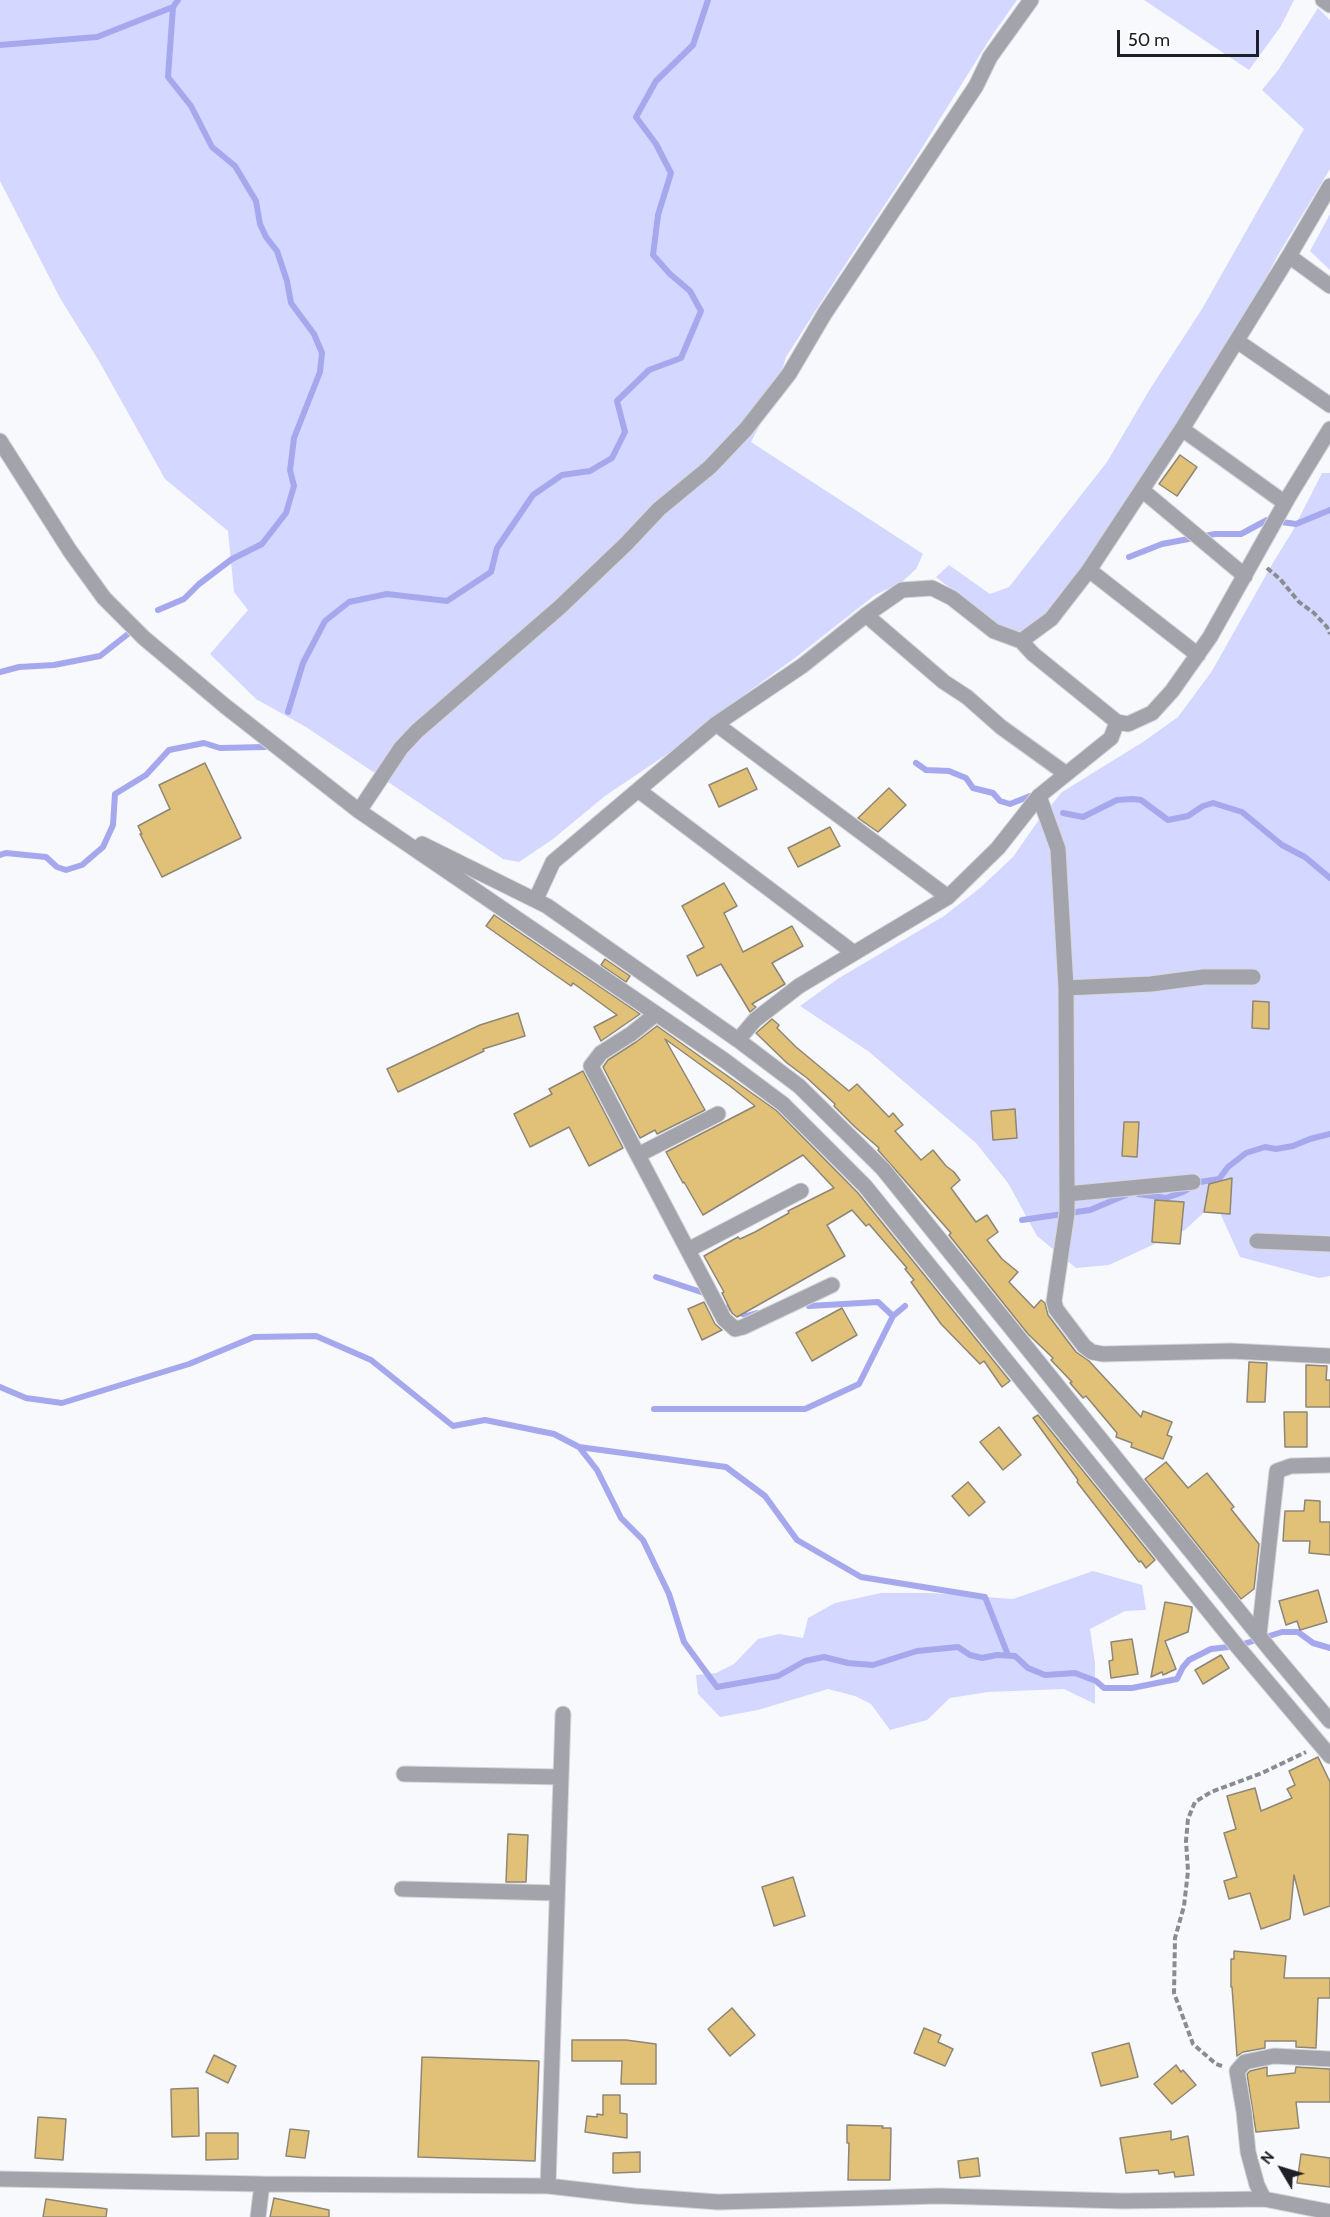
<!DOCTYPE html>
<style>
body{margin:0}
#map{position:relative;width:1330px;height:2217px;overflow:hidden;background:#f8f9fc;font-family:Cabin,sans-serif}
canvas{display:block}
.north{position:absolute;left:1252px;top:2139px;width:60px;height:60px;-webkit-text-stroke:4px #fff;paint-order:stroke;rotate:308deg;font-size:16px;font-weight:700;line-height:24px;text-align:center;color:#1f2027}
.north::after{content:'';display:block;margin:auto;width:21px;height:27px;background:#1f2027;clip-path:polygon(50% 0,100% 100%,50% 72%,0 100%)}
.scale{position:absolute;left:1117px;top:30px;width:142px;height:27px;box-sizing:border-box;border:3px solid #1f2027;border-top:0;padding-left:8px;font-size:18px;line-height:21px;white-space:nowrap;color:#1f2027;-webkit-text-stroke:4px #fff;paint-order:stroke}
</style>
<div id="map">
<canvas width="1330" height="2217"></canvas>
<div class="north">N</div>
<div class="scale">50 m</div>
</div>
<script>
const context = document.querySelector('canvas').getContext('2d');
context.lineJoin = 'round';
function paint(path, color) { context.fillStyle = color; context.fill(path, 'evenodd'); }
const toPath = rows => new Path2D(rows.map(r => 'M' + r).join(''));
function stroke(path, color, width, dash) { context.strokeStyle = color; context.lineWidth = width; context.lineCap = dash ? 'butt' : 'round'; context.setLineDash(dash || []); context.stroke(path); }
paint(toPath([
 [0,0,1017,0,991,37,915,159,841,271,786,357,773,400,751,442,923,554,916,569,902,582,875,595,795,658,722,711,685,742,605,796,553,839,519,862,503,859,306,727,256,699,210,654,248,610,234,592,228,531,165,479,99,361,60,298,0,181],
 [1144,0,1294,0,1281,26,1249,70],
 [1318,8,1330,20,1330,169,1278,255,1253,302,1113,527,1049,611,1021,631,1008,633,936,577,949,565,990,594,1009,587,1107,462,1150,389,1202,309,1304,129,1262,90,1279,69],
 [1330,214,1330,270,1310,251],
 [1322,473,1330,473,1330,1276,1319,1278,1240,1257,1215,1202,1185,1230,1109,1265,1076,1268,1037,1236,1008,1183,976,1143,868,1051,800,1006,839,978,944,916,980,888,1013,857,1038,821,1062,792,1143,742,1178,717,1212,671,1274,561,1292,532],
 [1093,1571,1142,1585,1146,1610,1125,1611,1090,1629,1095,1663,1095,1704,1064,1689,988,1692,950,1698,927,1720,890,1730,871,1704,855,1696,828,1689,758,1710,720,1717,698,1694,696,1675,716,1673,734,1664,758,1639,779,1634,803,1638,808,1618,835,1603,881,1593,931,1593,1013,1599]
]), '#d4d7ff');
stroke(toPath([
 [0,45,97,37,173,7],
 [1129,557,1162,544,1215,534,1241,534,1267,520,1296,524,1330,510],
 [158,610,184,599,199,584,232,559,262,544,286,513,294,486,290,470,294,438,320,372,322,353,314,334,291,303,287,281,277,251,266,237,260,224,256,201,235,166,212,147,191,106,168,77,173,7,178,0],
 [0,672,19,667,54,665,100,656,133,630],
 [288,712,303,663,325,621,349,602,387,594,447,601,491,572,497,548,533,495,562,475,590,471,612,458,625,432,617,401,649,370,681,358,701,311,690,291,670,274,653,255,658,215,671,173,656,144,636,117,656,81,693,45,708,0],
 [916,763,926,770,949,771,961,776,966,778,973,788,993,793,1000,801,1010,804,1030,796],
 [1063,813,1083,817,1117,800,1133,799,1141,800,1168,820,1188,816,1203,806,1213,803,1242,812,1282,845,1305,857,1330,878],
 [0,855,6,853,46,857,57,867,66,870,82,865,103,847,113,825,115,794,146,775,169,750,204,743,220,748,265,747],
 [1138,1194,1166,1198,1183,1192,1200,1182,1219,1179,1228,1167,1246,1153,1265,1147,1276,1149,1293,1146,1310,1139,1330,1134],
 [1022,1220,1090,1210,1126,1195],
 [656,1277,704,1293],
 [809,1306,878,1302,893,1316,905,1306],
 [728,1307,747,1316,758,1313],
 [0,1387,26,1398,62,1403,189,1364,254,1337,316,1336,371,1360,453,1426,485,1420,554,1434,579,1447,597,1470,621,1518,643,1540,669,1594,684,1642,717,1687,778,1676,805,1661,824,1657,848,1663,873,1665,917,1651,958,1647,970,1655,982,1658,997,1655,1015,1656,1028,1668,1045,1675,1075,1673,1096,1681,1104,1688,1132,1688,1177,1679,1183,1667,1189,1660,1211,1649,1237,1646,1282,1632,1298,1632,1313,1643,1330,1648],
 [654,1409,805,1409,859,1384,893,1316],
 [579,1447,726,1467,765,1496,797,1540,861,1577,985,1597,1008,1655]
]), '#a6a8ee', 6);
const building = toPath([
 [1180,455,1197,467,1177,496,1159,484,1180,455],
 [205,763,241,838,162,877,140,834,142,834,138,826,170,809,159,785,205,763],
 [747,768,757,789,719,807,709,785,747,768],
 [889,788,906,805,878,832,858,818,889,788],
 [830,827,840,846,798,867,788,848,830,827],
 [724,883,737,906,724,913,743,952,792,926,803,946,772,963,785,984,752,1004,756,1007,750,1012,721,964,697,976,687,956,704,947,682,906,724,883],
 [494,915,640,1014,601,1041,594,1027,617,1015,573,983,571,986,548,970,486,926,494,915],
 [605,959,630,976,626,982,601,965,605,959],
 [1253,1001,1269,1002,1269,1029,1252,1028,1253,1001],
 [518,1013,525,1036,483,1049,484,1051,398,1092,387,1069,480,1025,518,1013],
 [772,1019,779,1025,777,1028,796,1047,849,1091,857,1084,889,1117,893,1113,903,1125,895,1131,921,1160,933,1150,946,1166,954,1172,960,1180,951,1188,976,1222,987,1215,998,1232,987,1240,1002,1259,1018,1272,1009,1282,1034,1308,1041,1300,1045,1303,1048,1315,1076,1352,1089,1361,1141,1417,1143,1411,1172,1422,1167,1435,1172,1437,1163,1459,1131,1447,1132,1443,1116,1437,1117,1433,1086,1396,1083,1398,1070,1383,1072,1382,1051,1360,1053,1358,1028,1334,949,1235,951,1233,878,1150,879,1148,855,1127,834,1106,835,1104,807,1078,787,1063,756,1033,772,1019],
 [657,1026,777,1111,858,1193,1010,1381,1002,1387,984,1361,980,1364,941,1324,911,1282,914,1280,905,1269,907,1268,869,1224,866,1226,852,1210,827,1225,845,1256,737,1317,732,1313,722,1293,724,1292,704,1256,738,1237,740,1239,755,1232,789,1213,788,1211,834,1188,803,1155,703,1215,684,1182,683,1183,666,1152,755,1106,730,1086,665,1039,705,1110,657,1134,655,1130,640,1138,603,1067,608,1060,636,1042,657,1026],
 [583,1071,623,1148,589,1166,569,1127,530,1147,514,1114,552,1094,549,1089,583,1071],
 [1015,1109,1017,1138,993,1140,991,1111,1015,1109],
 [1124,1122,1139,1122,1137,1157,1122,1156,1124,1122],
 [1232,1178,1230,1214,1204,1212,1209,1184,1232,1178],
 [1155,1200,1184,1202,1180,1244,1152,1242,1155,1200],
 [704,1302,715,1324,722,1330,702,1340,688,1309,704,1302],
 [842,1308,857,1335,812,1361,796,1333,842,1308],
 [1249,1362,1267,1363,1265,1402,1247,1402,1249,1362],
 [1306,1365,1327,1366,1326,1380,1330,1380,1330,1407,1306,1407,1306,1365],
 [1284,1412,1307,1412,1307,1447,1285,1447,1284,1412],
 [1038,1415,1155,1560,1146,1568,1141,1561,1139,1562,1077,1482,1078,1480,1033,1418,1038,1415],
 [999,1427,1021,1455,1003,1470,980,1442,999,1427],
 [1166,1462,1188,1488,1207,1473,1234,1507,1231,1509,1259,1544,1254,1589,1241,1599,1145,1479,1166,1462],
 [968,1482,985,1502,969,1516,952,1496,968,1482],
 [1305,1500,1320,1501,1320,1522,1330,1522,1330,1555,1309,1553,1310,1541,1283,1541,1285,1511,1304,1511,1305,1500],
 [1318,1590,1327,1622,1300,1630,1297,1621,1286,1625,1279,1601,1318,1590],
 [1165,1602,1192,1607,1192,1610,1188,1632,1165,1641,1176,1669,1163,1675,1162,1672,1151,1677,1165,1602],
 [1132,1639,1138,1674,1111,1678,1109,1661,1113,1660,1111,1642,1132,1639],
 [1221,1655,1229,1668,1203,1684,1195,1670,1221,1655],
 [1318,1757,1330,1782,1330,1906,1304,1915,1294,1875,1290,1919,1261,1929,1250,1893,1229,1899,1224,1881,1237,1877,1224,1833,1236,1829,1227,1796,1255,1788,1261,1811,1292,1798,1287,1789,1295,1785,1289,1771,1318,1757],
 [508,1834,528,1835,526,1882,506,1882,508,1834],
 [793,1877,805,1916,774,1926,762,1887,793,1877],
 [1234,1951,1286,1956,1284,1978,1330,1978,1330,1998,1318,1998,1316,2048,1296,2047,1296,2041,1265,2041,1265,2048,1243,2052,1237,2056,1232,1987,1231,1987,1231,1959,1234,1959,1234,1951],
 [732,2008,755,2035,730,2056,708,2029,732,2008],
 [924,2028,941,2035,938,2042,953,2049,945,2066,914,2053,924,2028],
 [572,2040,626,2040,656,2044,656,2084,621,2084,622,2061,572,2061,572,2040],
 [1129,2043,1138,2077,1101,2086,1092,2053,1129,2043],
 [214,2055,236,2066,228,2083,206,2072,214,2055],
 [422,2057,539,2061,535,2161,418,2157,422,2057],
 [1176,2065,1181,2072,1183,2070,1196,2085,1172,2104,1154,2084,1176,2065],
 [1267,2067,1267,2076,1295,2073,1296,2067,1330,2069,1330,2102,1296,2102,1299,2128,1256,2132,1247,2074,1250,2071,1267,2067],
 [198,2088,199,2136,172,2137,171,2089,198,2088],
 [603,2095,620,2095,620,2113,627,2114,627,2138,585,2132,587,2116,597,2117,597,2114,603,2115,603,2095],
 [38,2117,66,2119,63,2160,35,2158,38,2117],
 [847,2125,883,2126,882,2128,891,2128,890,2180,848,2180,849,2143,847,2143,847,2125],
 [290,2129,309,2131,305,2158,286,2156,290,2129],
 [1171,2131,1171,2140,1188,2136,1194,2175,1175,2177,1174,2172,1159,2174,1158,2170,1126,2173,1120,2138,1171,2131],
 [206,2133,238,2133,238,2159,206,2160,206,2133],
 [640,2152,640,2172,613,2173,613,2153,640,2152],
 [1301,2154,1330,2158,1330,2187,1297,2183,1301,2154],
 [978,2158,980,2176,960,2178,958,2161,978,2158],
 [274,2198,329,2210,329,2217,270,2217,274,2198],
 [46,2199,107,2209,106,2217,43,2217,46,2199]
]);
paint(building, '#e1c077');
stroke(building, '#8e8676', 1.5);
const minor = toPath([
 [1323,0,1330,5],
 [1289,256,1330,286],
 [1237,341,1330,405],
 [1182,429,1285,503],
 [0,441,70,551,104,598,144,638,225,706,359,811,724,1060,783,1104,865,1186,1237,1646,1330,1756],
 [1142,490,1245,576],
 [1089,570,1198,655],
 [866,615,944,682,967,697,1001,727,1065,773],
 [1021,641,1033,654,1117,722,1128,724,1152,713,1172,691,1210,637,1289,496,1330,429],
 [716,724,948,897],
 [638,790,854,953],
 [1039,796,1058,849,1066,988,1067,1194,1067,1213,1054,1301,1056,1309,1084,1346,1092,1352,1103,1354,1231,1351,1330,1356],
 [359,811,401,748,417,731,560,607,626,544,659,509,710,467,746,429,789,374,825,313,976,86,990,57,1031,0],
 [422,844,547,906,738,1040,799,1086,883,1169,1272,1652,1330,1721],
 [536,899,553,862,716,724,802,666,866,615,902,590,932,588,952,598,994,631,1021,641,1051,619,1089,570,1182,429,1289,256,1330,186],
 [1066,988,1151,984,1204,977,1253,977],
 [656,1014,631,1034,601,1053,591,1066,724,1319,735,1329,743,1327,832,1285],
 [738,1040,755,1020,799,986,948,897,998,848,1039,796,1111,738,1117,722],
 [638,1155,718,1114],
 [1067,1194,1193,1182],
 [1257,1241,1330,1244],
 [688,1250,801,1191],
 [1259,1635,1277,1471,1291,1466,1330,1465],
 [404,1774,561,1777],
 [402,1889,557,1893],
 [0,2179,262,2184,548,2186,635,2196,718,2202,939,2196,1123,2201,1264,2199,1330,2212],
 [548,2186,563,1714],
 [1264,2199,1257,2185,1248,2152,1244,2112,1237,2071,1245,2062,1274,2056,1330,2059],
 [258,2217,262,2184]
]);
stroke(minor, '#d5d6da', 17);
stroke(toPath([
 [1267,568,1280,579,1299,602,1314,613,1327,627,1330,634],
 [1222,2066,1216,2064,1193,2044,1174,1993,1175,1938,1184,1906,1188,1871,1186,1841,1188,1819,1195,1802,1211,1792,1262,1773,1306,1752]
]), '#8b8c91', 4, [6, 3]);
stroke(minor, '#a2a3ab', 15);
</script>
